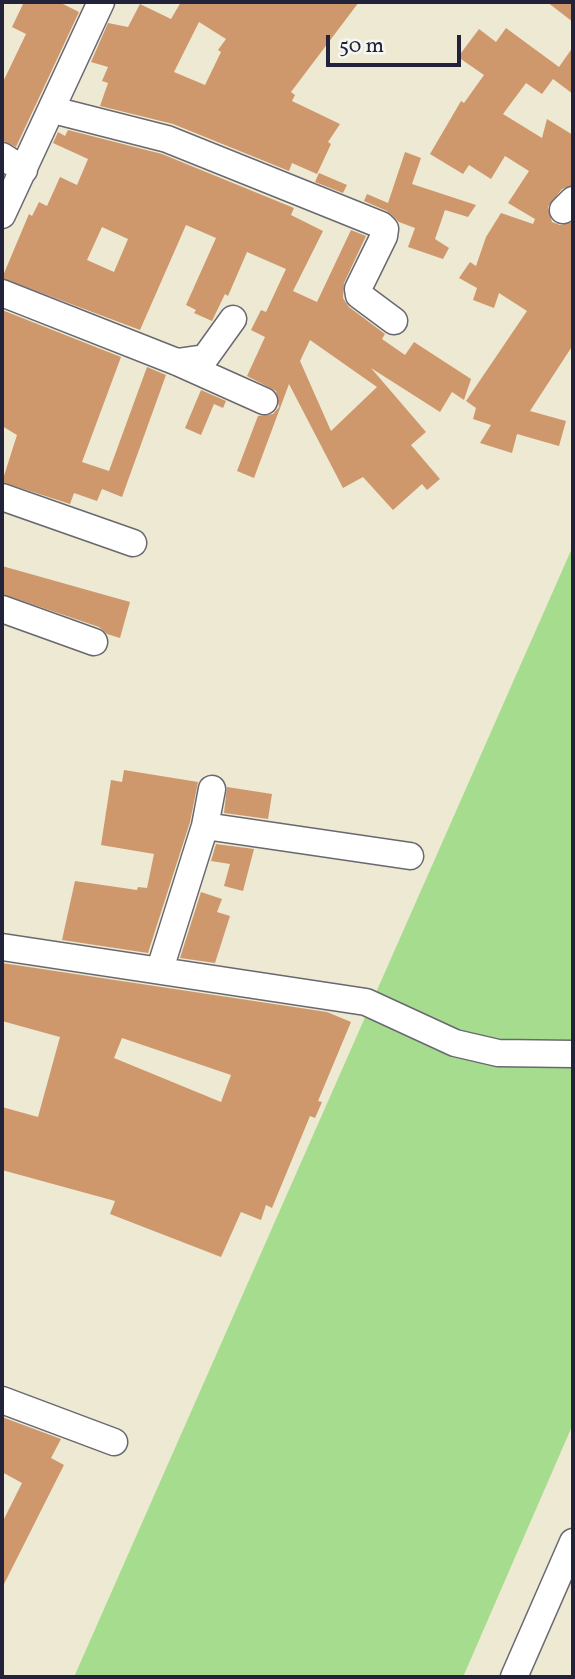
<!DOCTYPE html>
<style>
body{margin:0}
#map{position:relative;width:575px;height:1679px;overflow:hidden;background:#ede9d2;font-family:Vollkorn,serif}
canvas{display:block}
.frame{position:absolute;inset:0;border:4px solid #22223b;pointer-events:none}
.scale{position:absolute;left:326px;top:35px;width:135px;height:32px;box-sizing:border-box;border:4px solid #22223b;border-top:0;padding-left:9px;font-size:21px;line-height:24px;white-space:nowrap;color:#22223b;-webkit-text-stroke:5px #f6f6f2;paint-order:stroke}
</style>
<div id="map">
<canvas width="575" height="1679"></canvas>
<div class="frame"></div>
<div class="scale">50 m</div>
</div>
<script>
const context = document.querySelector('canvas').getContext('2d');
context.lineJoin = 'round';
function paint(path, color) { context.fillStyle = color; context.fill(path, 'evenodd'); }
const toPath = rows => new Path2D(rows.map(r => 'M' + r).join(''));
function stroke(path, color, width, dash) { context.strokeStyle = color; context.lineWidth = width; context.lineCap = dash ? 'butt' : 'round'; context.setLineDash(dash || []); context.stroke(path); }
paint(toPath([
 [573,546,573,1424,463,1677,74,1677]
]), '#a6dc8d');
paint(toPath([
 [24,2,59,2,79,12,16,147,2,140,2,84,26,34,12,27],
 [181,2,359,2,291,92,295,95,292,101,340,124,328,142,331,144,317,174,292,163,289,171,173,124,100,106,108,83,102,81,108,67,91,62,108,23,128,27,140,4,171,19],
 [199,22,226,39,218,50,221,52,205,85,174,72],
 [547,2,573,2,573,22],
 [506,28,559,67,573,47,573,94,553,79,542,94,526,83,503,114,542,138,547,119,573,135,573,185,562,189,548,207,552,222,560,225,573,222,573,345,530,411,566,421,559,446,517,434,512,453,480,443,491,425,473,419,476,408,466,401,527,311,499,293,494,308,473,300,477,288,459,278,470,262,476,266,486,237,501,213,533,224,535,219,508,203,529,171,505,156,491,179,469,165,463,174,430,154,461,101,464,103,484,75,458,57,479,29,496,42],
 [68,130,162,154,294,208,291,215,323,231,293,291,317,302,351,230,366,236,344,283,343,298,349,307,385,334,382,339,405,355,414,342,471,379,464,400,452,392,440,412,371,368,426,432,411,445,440,479,427,490,422,484,393,510,363,477,343,488,289,384,254,478,237,471,258,416,273,414,279,407,276,391,247,376,265,337,251,330,261,310,266,312,286,269,247,252,228,296,225,294,212,321,194,313,196,310,186,305,216,238,186,225,140,330,2,278,29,214,32,216,39,202,47,206,60,177,77,185,88,159,53,143,58,132,65,136],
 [102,227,128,239,114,272,87,260],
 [310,340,377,387,331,431,300,361],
 [405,152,421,158,412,184,476,205,468,217,445,210,435,239,449,248,443,259,408,247,415,228,399,222,387,211,364,201,367,194,388,203],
 [319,173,347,185,343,193,315,182],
 [2,310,121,357,82,462,109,471,147,367,166,375,122,497,102,489,97,501,74,493,70,504,2,482,17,435,2,426],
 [201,390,226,401,223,408,214,404,201,435,185,428],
 [2,566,130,602,120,638,107,634,99,627,2,594],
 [124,770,198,782,190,822,148,953,62,940,75,881,137,890,138,887,147,888,154,854,101,845,111,780,122,782],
 [227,787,272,794,268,819,224,813],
 [216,844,254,849,243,891,224,886,230,864,211,861],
 [201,892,222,899,217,912,230,916,215,963,180,958],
 [2,963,327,1012,351,1022,318,1101,322,1102,315,1118,310,1116,272,1208,266,1205,261,1220,241,1212,221,1257,110,1214,115,1201,2,1170,2,1107,38,1117,60,1037,2,1021],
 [122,1038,231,1075,221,1102,114,1058],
 [2,1417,61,1439,51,1458,64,1465,2,1588,2,1523,22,1483,2,1472]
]), '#ce986c');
const minor = toPath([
 [53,110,167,139,381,225,385,229,384,236,358,289,359,295,394,321],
 [2,156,24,170],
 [563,210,573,200],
 [2,215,101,2],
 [2,293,177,362,264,401],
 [177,362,205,358,233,319],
 [2,497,133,543],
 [2,609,94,642],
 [205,826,410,856],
 [2,947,366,1002,455,1043,498,1053,573,1054],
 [160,969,205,826,212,789],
 [2,1400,114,1442],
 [514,1677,573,1542]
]);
stroke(minor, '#696870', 29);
stroke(minor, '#fff', 26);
</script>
